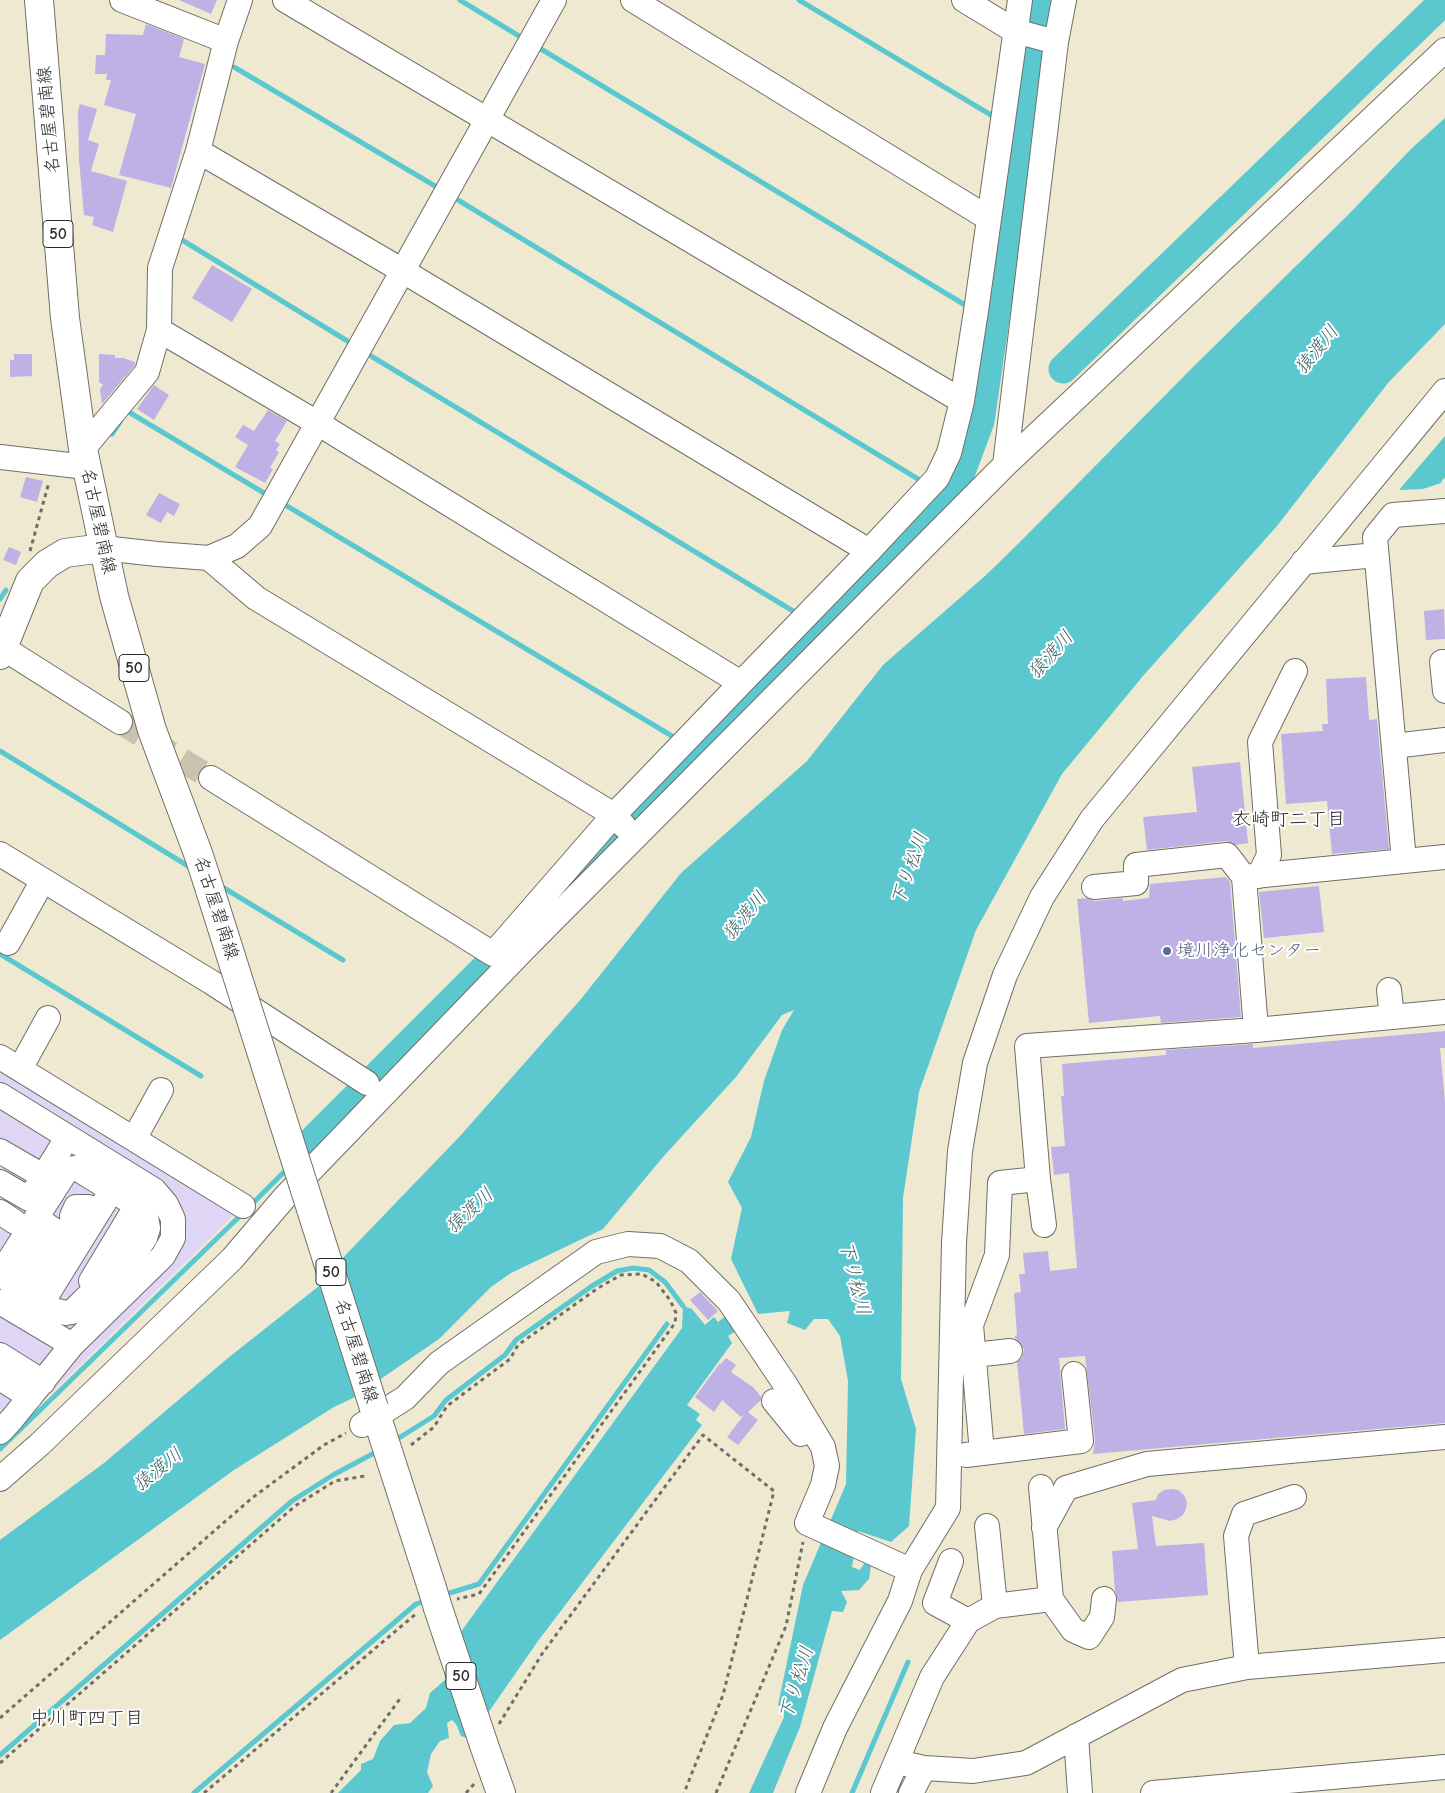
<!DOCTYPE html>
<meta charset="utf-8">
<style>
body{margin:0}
canvas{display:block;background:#f0e9d1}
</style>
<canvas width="1445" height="1793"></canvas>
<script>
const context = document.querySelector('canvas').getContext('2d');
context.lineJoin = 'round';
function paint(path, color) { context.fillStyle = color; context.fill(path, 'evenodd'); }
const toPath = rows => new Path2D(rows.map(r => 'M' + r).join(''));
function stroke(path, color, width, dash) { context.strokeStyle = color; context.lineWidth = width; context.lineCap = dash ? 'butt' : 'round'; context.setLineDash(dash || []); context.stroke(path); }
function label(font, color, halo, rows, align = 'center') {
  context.font = font + ' "Comic Neue","Klee One",sans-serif'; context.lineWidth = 4; context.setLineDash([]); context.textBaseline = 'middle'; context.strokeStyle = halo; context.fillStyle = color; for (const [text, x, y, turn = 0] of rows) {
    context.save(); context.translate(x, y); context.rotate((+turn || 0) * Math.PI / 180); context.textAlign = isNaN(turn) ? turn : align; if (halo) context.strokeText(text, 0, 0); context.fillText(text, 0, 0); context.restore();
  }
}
paint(toPath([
 [0,1064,239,1210,0,1443]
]), '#dfd5f5');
paint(toPath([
 [1445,118,1445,324,1388,383,1277,526,1143,676,1062,774,976,930,919,1092,903,1198,901,1379,916,1429,909,1526,891,1542,858,1531,852,1567,860,1570,865,1562,871,1565,869,1579,859,1590,841,1591,847,1602,843,1612,832,1611,800,1727,773,1793,749,1793,784,1717,784,1709,778,1705,803,1585,846,1484,848,1381,840,1336,828,1319,814,1319,805,1330,787,1323,790,1311,758,1314,731,1259,742,1208,728,1182,751,1137,764,1081,782,1030,794,1010,782,1015,736,1077,663,1157,603,1229,511,1273,491,1287,439,1339,353,1398,334,1407,234,1470,0,1640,0,1540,104,1463,228,1358,319,1286,334,1267,461,1135,581,999,681,873,807,761,883,665,985,576,1021,541,1195,365,1349,214,1411,149],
 [1445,436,1445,478,1443,479,1441,483,1423,489,1399,490],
 [683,1306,692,1309,705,1325,714,1317,718,1322,727,1315,736,1331,728,1336,732,1343,687,1405,700,1414,696,1420,702,1425,538,1641,470,1739,461,1736,456,1724,452,1720,447,1723,449,1738,440,1741,431,1754,427,1772,433,1786,428,1793,338,1793,361,1770,361,1764,373,1759,380,1741,394,1725,410,1723,426,1708,430,1693,446,1679,446,1669,441,1662,441,1653,460,1633,682,1328]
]), '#5bc8d0');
stroke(toPath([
 [460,0,519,36],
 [799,0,996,118],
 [541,49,965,305],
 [234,67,435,186],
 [1009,126,1022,133],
 [458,200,923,482],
 [182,240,349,342],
 [988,319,994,322],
 [371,356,798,614],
 [124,415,127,411,264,493],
 [112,434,120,422],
 [934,489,946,497],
 [287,506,677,739],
 [0,599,6,590],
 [810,621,818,626],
 [0,751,193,869],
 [219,885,343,960],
 [0,954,201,1076],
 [249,1207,289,1167],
 [394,1441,434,1416,446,1400,505,1355,516,1340,592,1286,617,1271,633,1268,649,1270,665,1282,683,1306],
 [0,1449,243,1213],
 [443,1595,479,1584,667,1324],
 [0,1755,292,1501,333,1475,378,1451],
 [194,1793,416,1604,428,1600],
 [852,1793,908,1662]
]), '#5bc8d0', 5);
stroke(toPath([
 [1063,369,1445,0],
 [578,872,955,488,980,421,1042,0],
 [309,1144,516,937]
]), '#5bc8d0', 29);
paint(toPath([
 [179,0,217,0,211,14],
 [146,24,184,39,179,57,205,64,171,188,119,175,136,114,104,105,111,80,106,80,107,74,95,74,96,55,105,55,106,34,143,35],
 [80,104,97,109,88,140,99,144,91,171,127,181,113,232,92,225,94,217,84,215,79,160,78,111],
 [212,265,252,289,232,322,192,298],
 [14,354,32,354,32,376,10,377,10,360,14,360],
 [99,354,115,355,115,358,123,358,135,362,135,365,102,404,100,389,103,385,99,382],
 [154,385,169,395,154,420,137,409],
 [268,410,287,421,275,441,280,444,276,450,279,452,270,468,273,469,265,483,235,467,248,445,235,437,243,425,254,431],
 [26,477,43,481,37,502,20,497],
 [159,493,180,504,174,516,167,512,161,523,146,515],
 [9,547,21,552,16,565,3,560],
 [1444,609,1445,639,1426,640,1424,611],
 [1366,677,1369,720,1377,719,1389,849,1332,854,1327,801,1286,804,1281,734,1323,731,1322,724,1328,724,1326,679],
 [1240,762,1248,843,1235,845,1226,841,1147,850,1143,817,1197,812,1192,767],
 [1226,877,1230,882,1241,1017,1161,1023,1160,1016,1089,1023,1077,899,1087,898,1095,901,1123,898,1123,901,1149,898,1150,884],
 [1319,886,1324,932,1264,938,1259,892],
 [1445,1031,1445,1048,1440,1048,1445,1102,1445,1423,1093,1454,1095,1440,1085,1356,1059,1358,1065,1429,1024,1434,1017,1362,1022,1357,1024,1350,1021,1343,1015,1338,1015,1336,1017,1335,1014,1293,1021,1292,1019,1274,1025,1274,1023,1253,1048,1251,1050,1271,1077,1268,1069,1173,1054,1175,1051,1147,1065,1146,1061,1096,1064,1096,1062,1064,1166,1055,1166,1050,1253,1044,1253,1048],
 [700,1292,718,1311,708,1320,690,1300],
 [726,1358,736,1365,731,1372,754,1388,761,1397,761,1400,748,1412,758,1420,738,1445,727,1437,744,1415,741,1417,722,1400,714,1412,695,1397,720,1363,721,1364],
 [1171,1489,1178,1490,1184,1495,1187,1502,1186,1509,1183,1515,1177,1519,1170,1521,1152,1516,1156,1546,1204,1543,1208,1595,1118,1602,1115,1591,1112,1551,1138,1549,1132,1503,1156,1500,1158,1494,1164,1490]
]), '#beb1e5');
stroke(toPath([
 [120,722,211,778]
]), '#c9c3b0', 24, [24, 12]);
const minor = toPath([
 [122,0,226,41],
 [240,0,226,41,198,151,160,268,159,330,319,424,741,683,869,551,937,478,949,453,962,401,976,311,1020,0],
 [285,0,962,401],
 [633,0,988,218],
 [964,0,1015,31,1056,42],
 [198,151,403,271,869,551],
 [83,449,147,372,159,330],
 [0,457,86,467],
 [1005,465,1056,42,1064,0],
 [103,548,157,554,209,558,237,546,260,526,554,0],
 [209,558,256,598,614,815,741,683],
 [1303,562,1376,555],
 [3,648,120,722],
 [1445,662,1442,662,1445,691],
 [1394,746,1445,740],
 [211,778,493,954,614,815,624,826],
 [0,854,211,982,367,1083],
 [1404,861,1375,537,1393,515,1445,511],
 [1259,876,1269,855,1260,742,1295,671],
 [1094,887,1136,883,1136,865,1227,855,1244,877],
 [8,943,43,880],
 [1389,990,1392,1017],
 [1256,1030,1244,877,1445,857],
 [0,1057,243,1206],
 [20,1069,48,1018],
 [0,1095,154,1190,166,1204,173,1219,173,1238,163,1256,72,1345],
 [134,1139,161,1090],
 [0,1151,43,1176],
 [76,1168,141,1208,146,1217,148,1228,145,1238,140,1245,72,1312,66,1313,53,1310,11,1283,7,1277,6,1270,8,1262,65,1173,69,1169,76,1168],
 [0,1182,29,1199],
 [35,1190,67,1138],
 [0,1212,15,1222],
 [36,1218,52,1229,59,1232,65,1231,73,1225,72,1216,76,1207,88,1207,98,1212],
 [1044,1225,1038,1179,1027,1046,1256,1030,1445,1012],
 '37 1247a12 12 0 1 1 24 0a12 12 0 1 1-24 0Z',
 [41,1255,34,1256,29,1260,27,1270,31,1275,38,1277,45,1274,48,1271,49,1264,44,1257],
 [91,1281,137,1205],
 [0,1302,72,1345,12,1419,0,1432],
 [42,1303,112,1190],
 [0,1355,43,1382],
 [974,1355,1010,1351],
 [0,1378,30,1397],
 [774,1401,801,1434],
 [362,1425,405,1398,439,1363,596,1252,628,1244,660,1246,689,1261,729,1301,785,1384,823,1447,827,1466,823,1485,807,1523,910,1570],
 [982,1453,971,1325,997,1255,1000,1183,1038,1179],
 [966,1455,1081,1441,1074,1374],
 [0,1479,40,1444,232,1259,285,1197,528,945,1005,465,1445,50],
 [987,1526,995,1606],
 [1044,1528,1066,1488,1147,1464,1445,1437],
 [951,1561,935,1603,968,1621],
 [1051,1599,1073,1630,1089,1637,1102,1617,1104,1599],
 [1247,1667,1236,1536,1244,1514,1294,1497],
 [1076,1736,1080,1793],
 [897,1762,924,1768,973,1771,1026,1763,1182,1680,1247,1667,1445,1650],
 [808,1793,835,1728,900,1601,910,1570,948,1508,954,1243,960,1151,975,1063,1005,975,1042,897,1092,819,1445,391],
 [883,1793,932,1677,968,1621,995,1606,1051,1599,1041,1487],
 [911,1793,924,1768],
 [1153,1793,1445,1767]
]);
const major = toPath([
 [39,0,65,318,83,449,114,596,152,730,199,856,210,890],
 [0,655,30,581,47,564,65,553,103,548],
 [374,1408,432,1588],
 [438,1608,485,1748,501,1793]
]);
stroke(minor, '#706e65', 26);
stroke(major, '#706e65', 30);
stroke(toPath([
 [30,551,49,482],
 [411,1445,434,1427,447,1406,510,1359,518,1345,598,1288,621,1275,642,1274,656,1282,670,1300,676,1313,675,1323,479,1594,457,1599],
 [0,1718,252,1498,324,1445,346,1433],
 [499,1724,542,1654,703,1435,774,1491,723,1695,684,1793],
 [0,1763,295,1506,335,1481,365,1476],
 [204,1793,417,1613],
 [331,1793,402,1696],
 [466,1793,475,1783],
 [716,1793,786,1626,803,1542]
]), '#706e65', 3, [4, 4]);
stroke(minor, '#fff', 24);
stroke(major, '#fff', 28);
const majorBridge = toPath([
 [210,890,374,1408],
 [432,1588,438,1608]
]);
stroke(majorBridge, '#706e65', 30, []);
stroke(majorBridge, '#fff', 28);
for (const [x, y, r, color] of [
 [1167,951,5,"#5c6f8a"]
]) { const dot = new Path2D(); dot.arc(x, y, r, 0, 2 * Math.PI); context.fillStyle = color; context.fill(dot); stroke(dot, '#fff', 2); }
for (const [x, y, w] of [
 [58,234,30],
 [134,668,30],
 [331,1272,30],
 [461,1676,30]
]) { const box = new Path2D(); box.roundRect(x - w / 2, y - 13.5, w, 27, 4); context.fillStyle = '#fff'; context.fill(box); stroke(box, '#2b2b2b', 1); }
label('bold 16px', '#2b2b2b', null, [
 ["50",58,234],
 ["50",134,668],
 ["50",331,1272],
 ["50",461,1676]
]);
label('18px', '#2b2b2b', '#fff', [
 ["名古屋碧南線",49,120,-95],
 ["名古屋碧南線",98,521,78],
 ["名古屋碧南線",216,908,72],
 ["名古屋碧南線",356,1351,73]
]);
label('18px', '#4e5e75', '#fff', [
 ["境川浄化センター",1177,951]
], 'left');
label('italic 19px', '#3c6265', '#fff', [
 ["猿渡川",1317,350,-51],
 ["猿渡川",1051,655,-48],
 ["下り松川",910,869,-71],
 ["猿渡川",745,916,-50],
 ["猿渡川",470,1211,-43],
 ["下り松川",854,1278,76],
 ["猿渡川",158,1470,-39],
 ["下り松川",797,1683,-73]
]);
label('19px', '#2b2b2b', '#fff', [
 ["衣崎町二丁目",1289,820],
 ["中川町四丁目",87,1719]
]);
</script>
